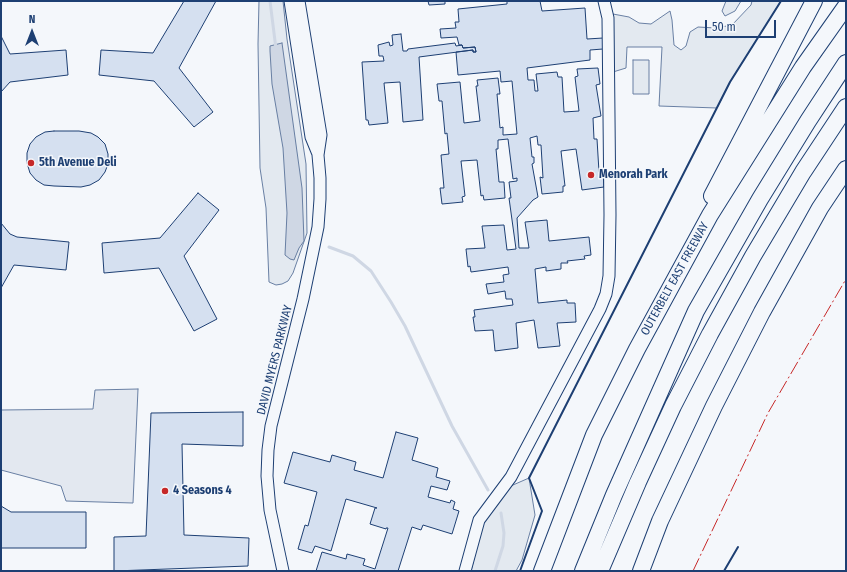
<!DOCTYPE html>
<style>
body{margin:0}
#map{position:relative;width:847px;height:572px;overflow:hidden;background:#f4f7fb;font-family:"Fira Sans Condensed",sans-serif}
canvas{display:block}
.frame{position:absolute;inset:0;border:2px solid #1d3f73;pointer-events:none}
.north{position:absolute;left:12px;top:12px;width:40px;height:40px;-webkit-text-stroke:3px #f4f7fb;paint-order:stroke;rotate:0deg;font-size:11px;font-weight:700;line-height:16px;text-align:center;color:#1d3f73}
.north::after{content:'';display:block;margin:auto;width:14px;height:18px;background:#1d3f73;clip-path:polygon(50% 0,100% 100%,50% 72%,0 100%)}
.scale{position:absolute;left:705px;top:20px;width:71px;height:18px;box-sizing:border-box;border:2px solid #1d3f73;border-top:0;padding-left:5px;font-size:12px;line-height:14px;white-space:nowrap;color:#1d3f73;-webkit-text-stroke:3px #f4f7fb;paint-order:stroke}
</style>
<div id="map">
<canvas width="847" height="572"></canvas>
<div class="frame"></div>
<div class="north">N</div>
<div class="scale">50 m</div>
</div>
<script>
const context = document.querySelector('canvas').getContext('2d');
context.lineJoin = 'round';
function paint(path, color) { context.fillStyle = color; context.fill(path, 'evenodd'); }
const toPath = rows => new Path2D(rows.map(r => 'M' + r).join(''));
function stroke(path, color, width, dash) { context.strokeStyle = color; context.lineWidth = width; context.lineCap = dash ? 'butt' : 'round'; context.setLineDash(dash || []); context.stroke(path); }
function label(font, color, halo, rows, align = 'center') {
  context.font = font + ' "Fira Sans Condensed",sans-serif'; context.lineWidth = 3; context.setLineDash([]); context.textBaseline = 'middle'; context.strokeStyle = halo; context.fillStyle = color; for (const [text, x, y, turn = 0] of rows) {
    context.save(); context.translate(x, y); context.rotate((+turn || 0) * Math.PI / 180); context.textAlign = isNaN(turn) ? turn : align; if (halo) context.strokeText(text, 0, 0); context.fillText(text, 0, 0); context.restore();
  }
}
const green = toPath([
 [259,1,283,1,287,39,306,164,307,233,293,273,288,281,282,284,276,285,269,282,266,208,260,168,258,44,259,1],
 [726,1,741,1,735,11,725,16,722,11,726,1],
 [752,1,781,1,730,82,717,108,659,106,662,47,627,47,626,68,613,72,613,14,629,17,639,23,651,24,670,11,672,20,674,45,681,50,686,46,690,32,698,27,716,28,732,25,751,5,752,1],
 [633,60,649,60,649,94,633,94,633,60],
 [529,478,535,515,522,560,516,571,471,571,481,530,483,514,513,485,529,478]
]);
paint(green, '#e3e9f0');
stroke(green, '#687fa3', 1);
const parking = toPath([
 [138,389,133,503,66,501,61,486,1,470,1,410,93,409,95,390,138,389]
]);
paint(parking, '#e3e8f0');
stroke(parking, '#687fa3', 1);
const water = toPath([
 [282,43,302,188,304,241,299,248,294,260,290,259,285,255,287,213,283,148,272,84,270,51,270,46,282,43]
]);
paint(water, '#cfd7e4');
stroke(water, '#687fa3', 1);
stroke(toPath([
 [270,1,276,49],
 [329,247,353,256,371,271,391,302,405,326,452,426,488,490],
 [495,571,503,546,504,533,501,513]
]), '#cfd7e4', 3);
const building = toPath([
 [184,1,216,1,179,68,213,112,194,127,154,81,99,75,101,50,153,53,184,1],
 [428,1,445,1,445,4,429,5,428,1],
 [507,1,540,1,542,11,585,8,587,39,603,38,603,49,590,50,590,60,527,68,528,80,534,80,535,91,538,91,536,74,557,72,558,77,562,77,564,112,579,111,575,77,578,76,577,69,598,68,600,84,596,85,601,116,593,118,594,139,597,139,599,172,603,172,604,187,582,190,576,149,561,151,565,186,563,186,563,192,542,194,540,177,543,178,541,145,538,145,537,136,530,138,532,157,534,157,534,163,532,164,538,197,533,200,517,218,519,248,529,248,525,222,547,220,549,241,589,237,591,255,584,256,585,259,567,261,568,263,561,263,561,269,546,271,546,267,535,269,538,303,567,300,567,303,575,303,576,322,557,323,560,346,538,348,534,320,516,323,518,348,495,351,493,330,475,331,473,317,475,317,474,310,513,305,512,299,506,299,505,291,488,294,486,284,504,282,503,275,509,274,508,267,471,272,470,266,468,267,466,249,485,248,482,226,504,225,507,250,516,249,509,198,511,198,509,182,517,181,517,178,513,179,508,139,498,140,498,149,496,149,499,182,504,182,505,198,484,200,483,195,481,196,477,160,461,161,465,196,462,197,463,202,442,204,440,188,444,188,441,155,449,154,447,133,445,134,442,101,439,101,437,84,460,82,464,123,480,121,476,86,478,86,477,80,498,78,500,94,497,94,500,128,503,127,503,135,517,134,512,81,501,82,500,71,458,75,456,52,473,50,473,52,476,52,475,47,463,48,462,45,459,45,457,37,441,38,440,29,456,28,455,22,459,22,458,9,507,4,507,1],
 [401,34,403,51,407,51,408,49,455,43,456,46,462,45,463,48,475,47,476,52,473,52,473,50,419,57,423,120,403,122,400,82,384,83,388,123,369,125,368,120,366,120,362,62,384,61,383,56,379,56,378,45,389,42,390,46,393,45,392,35,401,34],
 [1,36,10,54,66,50,68,75,10,82,1,92,1,36],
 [54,131,79,131,91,133,98,137,105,144,108,154,108,164,105,172,99,180,90,185,81,187,54,186,44,185,36,180,30,173,27,163,27,153,30,144,36,137,45,132,54,131],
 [198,193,219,210,184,256,217,319,194,331,159,268,104,273,102,243,160,238,198,193],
 [1,223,10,234,17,237,69,242,66,270,14,265,1,288,1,223],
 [243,412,243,446,182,444,184,535,249,538,248,566,114,571,114,537,146,536,151,413,243,412],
 [396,432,418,438,412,460,438,468,436,477,450,481,447,490,431,486,428,497,450,503,451,500,455,502,453,509,459,511,452,534,423,525,421,530,412,527,398,571,316,571,322,552,346,559,347,554,365,559,363,565,375,569,388,528,386,528,386,529,370,524,375,508,377,508,346,499,331,551,315,546,312,553,298,549,305,525,308,526,317,492,284,483,293,452,330,462,332,455,356,462,354,470,383,478,396,432],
 [1,506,11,512,86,512,86,548,1,548,1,506]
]);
paint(building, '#d5e0f0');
stroke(building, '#1d3f73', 1);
const minor = toPath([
 [290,1,311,137,318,154],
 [283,571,270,510,267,476,268,450,271,426,303,299,318,227,320,199,320,178,318,155,321,135,299,1],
 [465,571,479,520,511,477,600,309,606,294,609,276,610,215,608,18,604,1]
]);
const highway = toPath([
 [712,196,814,1],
 [542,571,594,435,637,349,710,215,803,67,846,6],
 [583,571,614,495,696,311,760,199,808,121,846,63],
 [600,571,638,482,673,406,710,334,753,256,803,172,846,107],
 [641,571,660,521,714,406,762,312,820,208,846,169]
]);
stroke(minor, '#1d3f73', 13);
stroke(highway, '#1d3f73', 18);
stroke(minor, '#f4f7fb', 11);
stroke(highway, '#f4f7fb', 16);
stroke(toPath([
 [520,571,542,511,529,478,730,82,781,1],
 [724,571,738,547]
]), '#1d3f73', 2);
stroke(toPath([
 [693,571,768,413,846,279]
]), '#c62828', 1, [14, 3, 2, 3]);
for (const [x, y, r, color] of [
 [31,163,4,"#c62828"],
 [591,175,4,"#c62828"],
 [165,491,4,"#c62828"]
]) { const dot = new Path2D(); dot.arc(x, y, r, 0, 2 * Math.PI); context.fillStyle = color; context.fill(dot); stroke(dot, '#f4f7fb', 1.5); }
label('bold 12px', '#1d3f73', '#f4f7fb', [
 ["5th Avenue Deli",39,163],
 ["Menorah Park",599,175],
 ["4 Seasons 4",173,491]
], 'left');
label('12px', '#1d3f73', '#f4f7fb', [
 ["OUTERBELT EAST FREEWAY",675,279,-61],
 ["DAVID MYERS PARKWAY",275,360,-76]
]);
</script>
